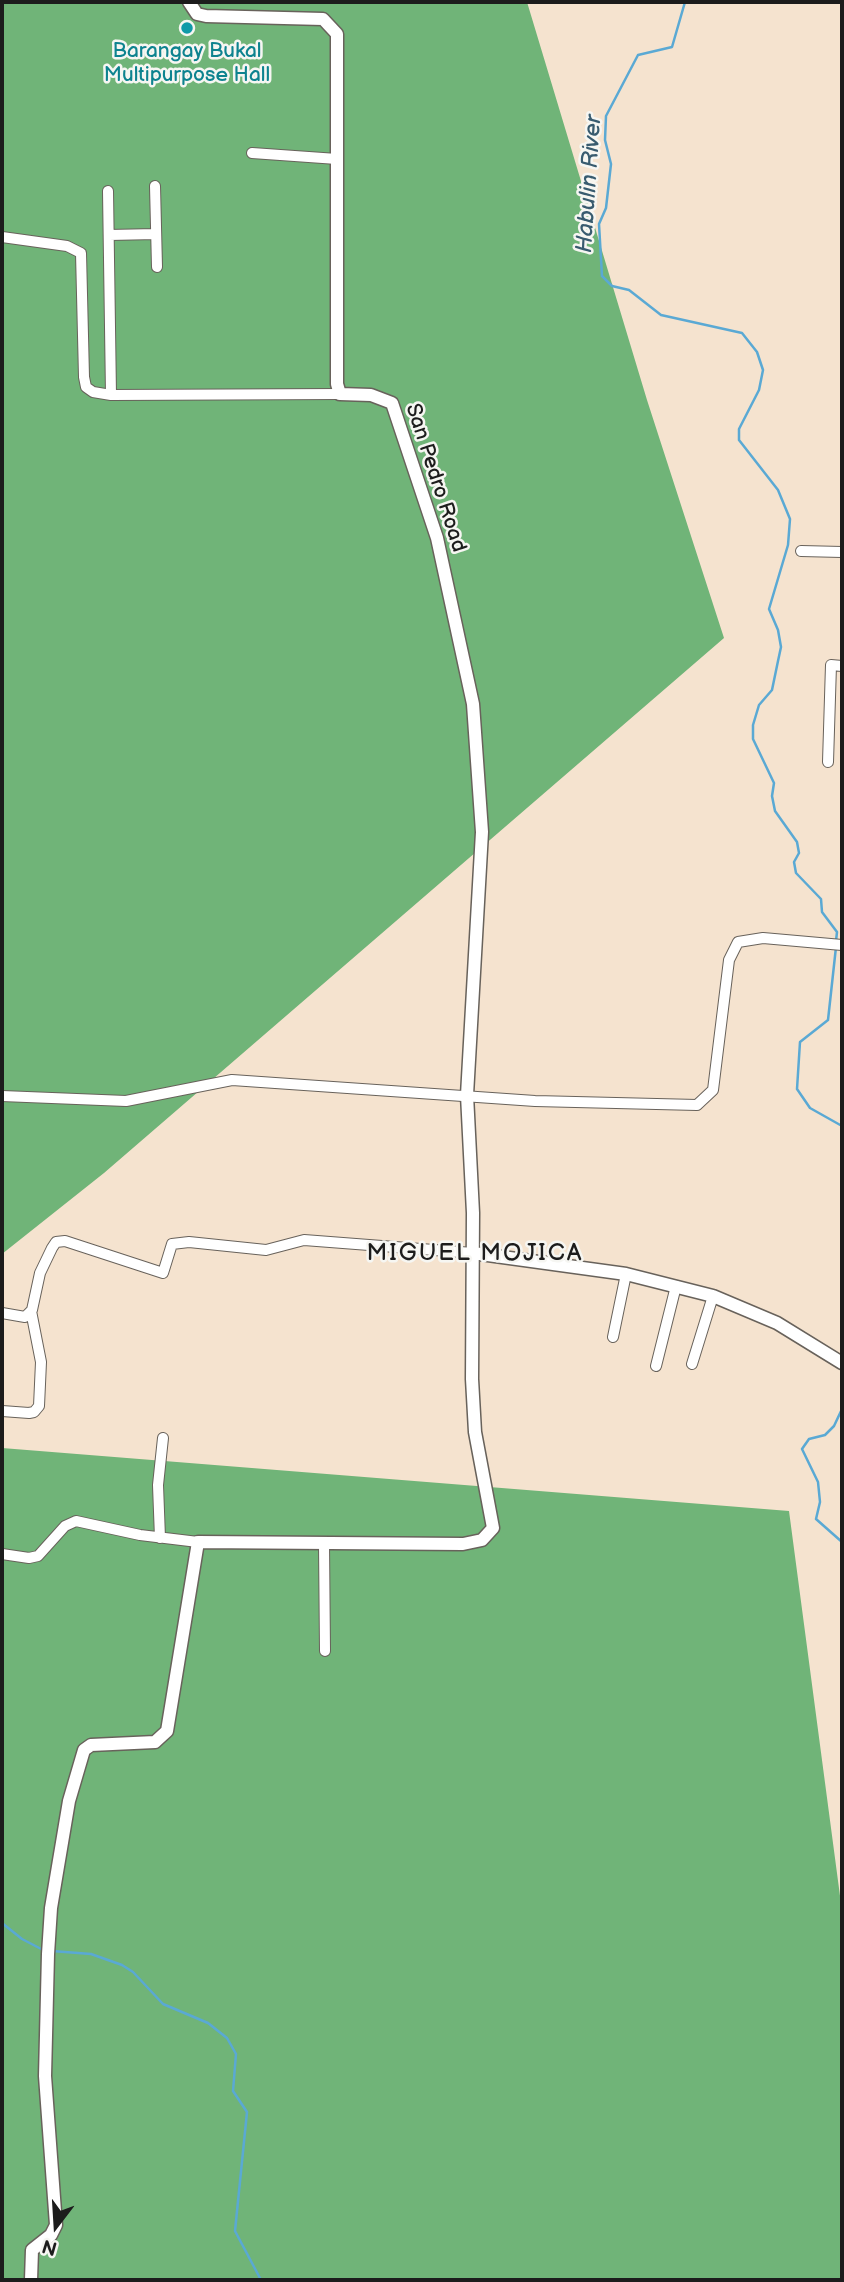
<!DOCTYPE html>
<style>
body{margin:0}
#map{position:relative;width:844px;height:2282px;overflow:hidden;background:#f5e3cf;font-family:"Balsamiq Sans",sans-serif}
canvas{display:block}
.frame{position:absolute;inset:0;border:4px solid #1c1c1c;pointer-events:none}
.north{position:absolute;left:21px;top:2191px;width:70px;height:70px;-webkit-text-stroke:5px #f6f6f2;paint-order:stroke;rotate:197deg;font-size:19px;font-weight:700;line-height:28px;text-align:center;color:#1c1c1c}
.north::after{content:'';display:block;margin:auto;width:24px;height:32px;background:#1c1c1c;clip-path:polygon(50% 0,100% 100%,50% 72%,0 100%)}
</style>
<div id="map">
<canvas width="844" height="2282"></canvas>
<div class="frame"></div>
<div class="north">N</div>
</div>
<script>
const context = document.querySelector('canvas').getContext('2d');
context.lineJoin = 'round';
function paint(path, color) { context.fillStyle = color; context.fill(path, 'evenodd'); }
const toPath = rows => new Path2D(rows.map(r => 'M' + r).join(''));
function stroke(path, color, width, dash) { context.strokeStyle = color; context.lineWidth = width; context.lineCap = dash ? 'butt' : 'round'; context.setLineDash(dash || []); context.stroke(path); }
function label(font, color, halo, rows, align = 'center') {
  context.font = font + ' "Balsamiq Sans",sans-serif'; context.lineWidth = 5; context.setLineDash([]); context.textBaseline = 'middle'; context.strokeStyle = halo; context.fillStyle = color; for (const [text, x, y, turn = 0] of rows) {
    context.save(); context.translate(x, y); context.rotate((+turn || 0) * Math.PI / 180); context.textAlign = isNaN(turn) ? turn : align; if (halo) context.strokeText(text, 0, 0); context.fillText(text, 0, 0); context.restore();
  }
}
paint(toPath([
 [2,2,527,2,647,400,724,638,104,1173,2,1254],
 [2,1448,789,1511,842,1911,842,2280,2,2280]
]), '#70b478');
stroke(toPath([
 [685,2,672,47,638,55,606,116,605,140,611,164,606,208,599,224,602,276,612,286,629,290,661,315,742,333,757,352,763,370,759,390,739,429,739,440,778,490,790,519,788,545,769,609,778,630,781,647,778,661,772,690,759,705,753,725,753,739,774,783,772,796,775,811,797,842,799,853,794,862,796,873,821,899,822,912,837,932,836,941],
 [836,947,828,1020,800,1042,797,1089,810,1108,842,1126],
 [842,1409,834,1426,825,1435,809,1439,802,1449,818,1482,820,1502,816,1519,842,1542],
 [2,1923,22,1939,45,1951],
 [52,1951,91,1954,122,1965,133,1972,163,2004,208,2023,227,2038,236,2054,233,2091,247,2112,235,2231,261,2280]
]), '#5aa9d4', 2.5);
const minor = toPath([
 [252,153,337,159],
 [155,186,157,267],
 [108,191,111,395],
 [109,235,156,234],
 [2,237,67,246,81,253,84,377,86,387,93,392,111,395,340,394],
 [801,551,842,552],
 [828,762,831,665,842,666],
 [2,1096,126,1101,232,1080,535,1101,697,1105,713,1090,729,960,738,942,763,938,842,945],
 [2,1313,25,1317,32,1310,40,1273,52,1248,56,1242,65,1241,163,1273,172,1244,189,1242,266,1250,304,1240,473,1253],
 [613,1337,626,1274],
 [692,1364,713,1296],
 [656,1366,676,1286],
 [2,1411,29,1413,34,1412,39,1406,41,1362,31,1311],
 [160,1538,158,1485,163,1438],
 [324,1544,325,1651],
 [2,1554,29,1558,38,1556,65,1526,76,1521,140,1535,198,1542]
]);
const tertiary = toPath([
 [473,1253,626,1274,713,1296,777,1323,842,1363],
 [31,2280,32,2250,51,2235,56,2225,45,2076,48,1954,51,1908,69,1801,84,1750,91,1745,155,1742,167,1731,198,1542,463,1544,482,1540,493,1528,475,1432,472,1379,473,1213,467,1095,482,832,473,704,437,538,392,403,371,395,340,394,337,384,337,34,323,19,206,16,197,14,189,2]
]);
stroke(minor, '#68625b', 12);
stroke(tertiary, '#68625b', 15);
stroke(minor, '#fff', 10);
stroke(tertiary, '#fff', 12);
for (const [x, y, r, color] of [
 [187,28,7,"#0f9aa8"]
]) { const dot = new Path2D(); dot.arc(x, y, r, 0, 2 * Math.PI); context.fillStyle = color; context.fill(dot); stroke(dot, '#f6f6f2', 2.5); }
label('21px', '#0d838f', '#f6f6f2', [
 ["Barangay Bukal",187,52],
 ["Multipurpose Hall",187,76]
]);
label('21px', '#1c1c1c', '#f6f6f2', [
 ["San Pedro Road",435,478,72]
]);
label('italic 23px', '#385b6f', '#f6f6f2', [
 ["Habulin River",590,184,-86]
]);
context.letterSpacing = '2px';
label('24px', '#1c1c1c', '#f6f6f2', [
 ["MIGUEL MOJICA",475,1254]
]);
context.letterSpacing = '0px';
</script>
